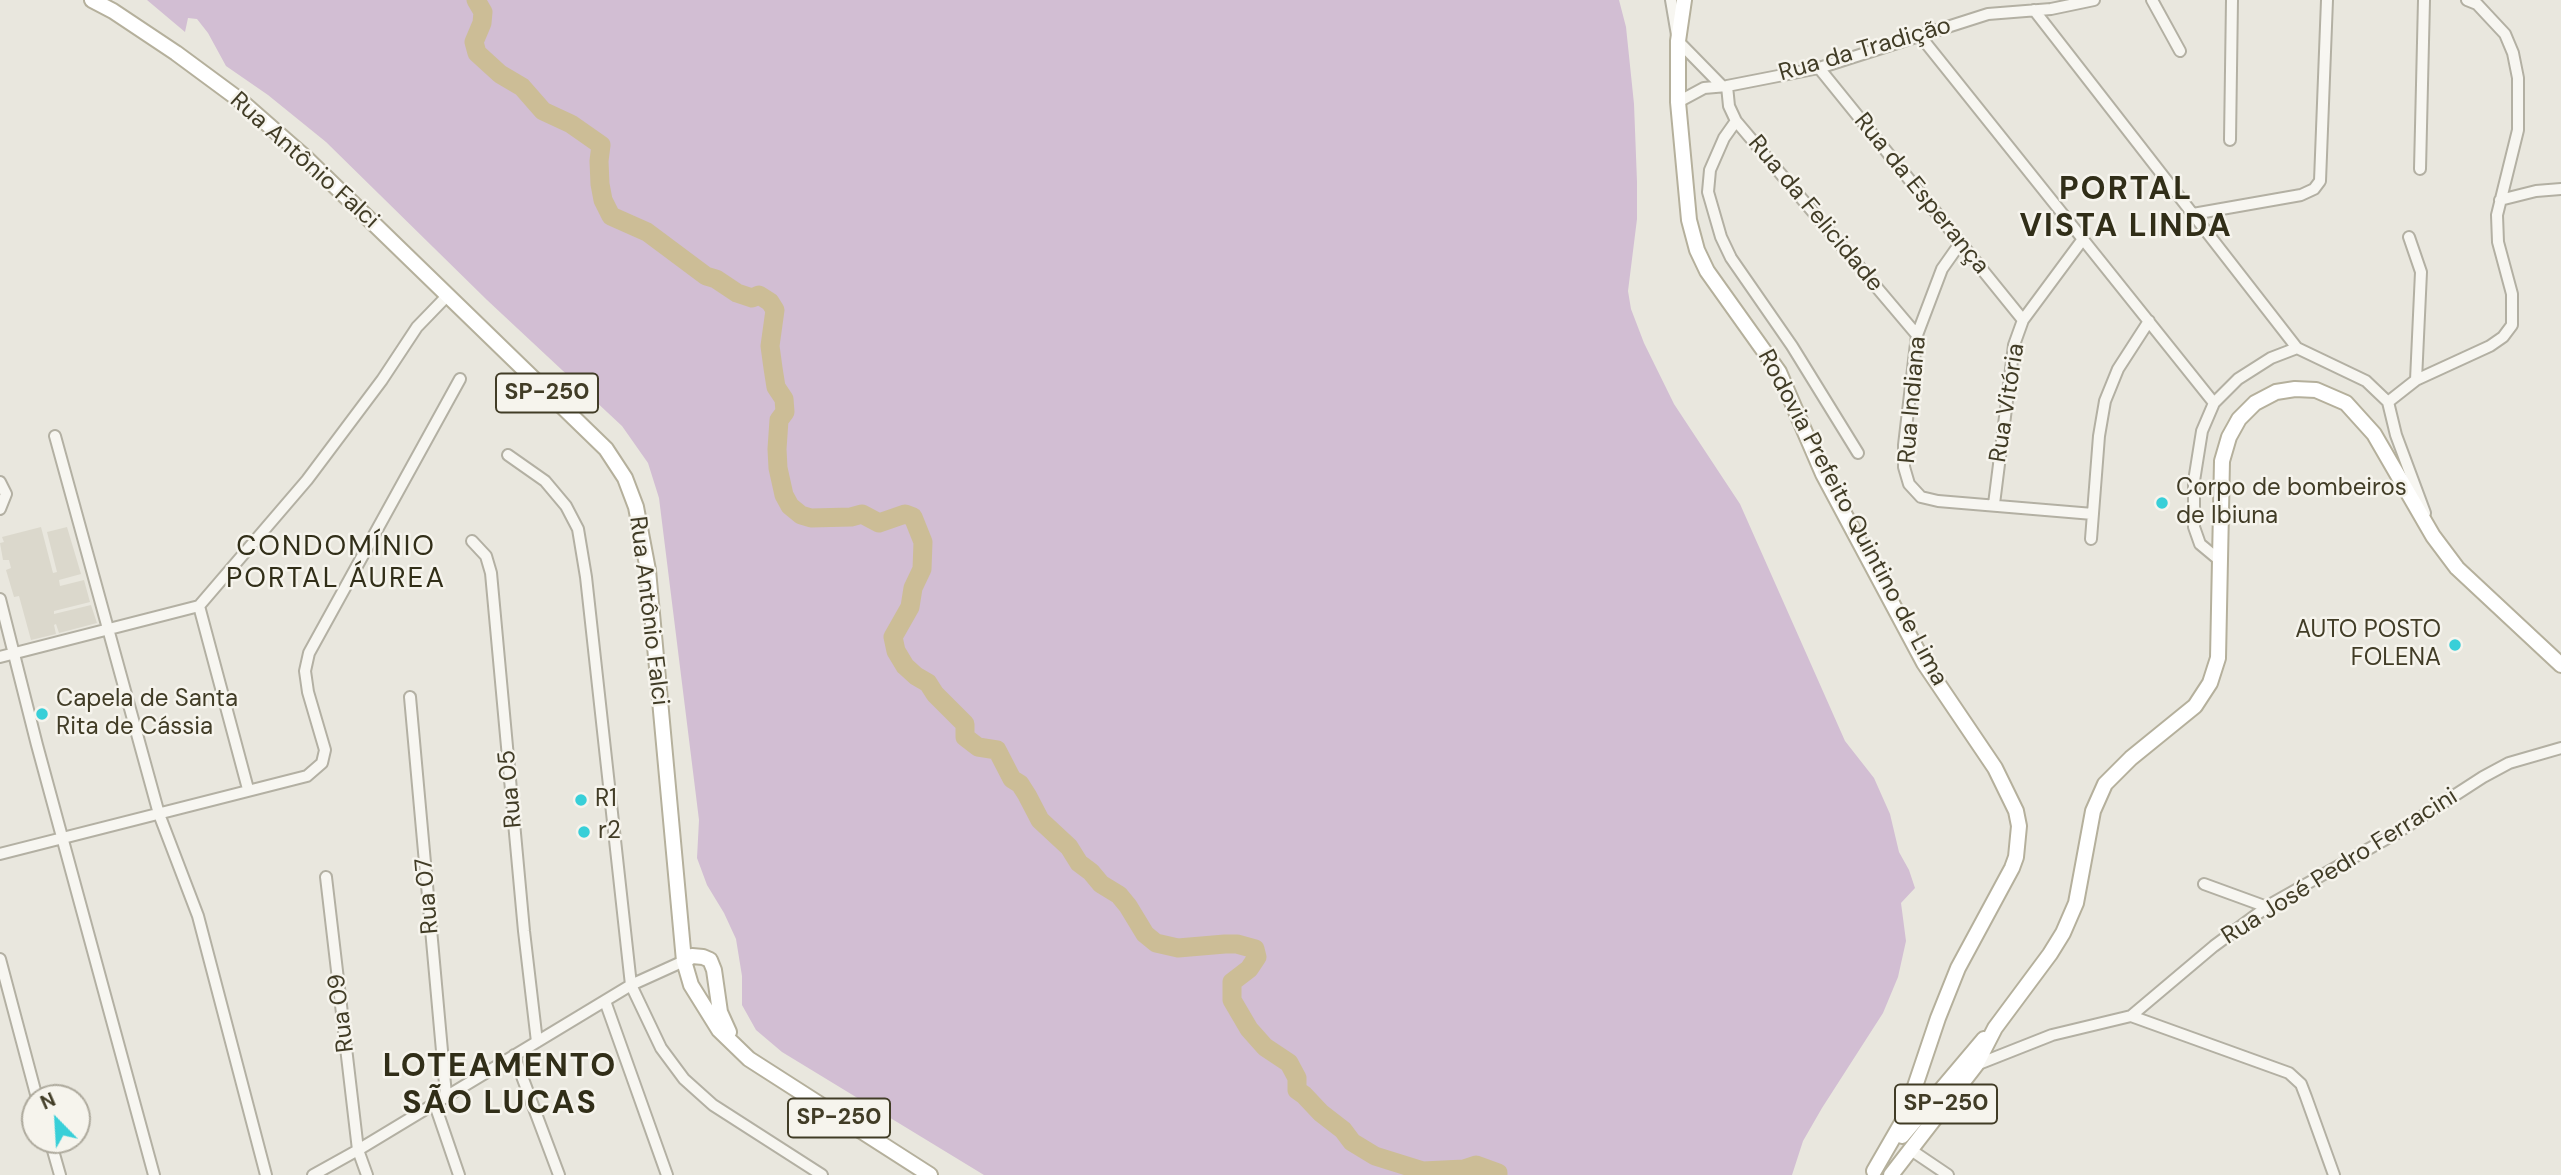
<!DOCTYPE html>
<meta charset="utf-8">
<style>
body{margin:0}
#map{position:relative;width:2561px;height:1175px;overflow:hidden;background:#e9e7de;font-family:"DM Sans",sans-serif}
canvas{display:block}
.north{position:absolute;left:21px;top:1084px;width:70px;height:70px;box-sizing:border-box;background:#f6f4ed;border:2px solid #aeaa9d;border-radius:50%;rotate:336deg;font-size:19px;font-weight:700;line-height:28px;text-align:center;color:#413c26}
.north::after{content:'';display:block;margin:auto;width:24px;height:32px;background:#38cfd8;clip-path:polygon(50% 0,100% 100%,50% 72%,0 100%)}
</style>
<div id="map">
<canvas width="2561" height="1175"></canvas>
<div class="north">N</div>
</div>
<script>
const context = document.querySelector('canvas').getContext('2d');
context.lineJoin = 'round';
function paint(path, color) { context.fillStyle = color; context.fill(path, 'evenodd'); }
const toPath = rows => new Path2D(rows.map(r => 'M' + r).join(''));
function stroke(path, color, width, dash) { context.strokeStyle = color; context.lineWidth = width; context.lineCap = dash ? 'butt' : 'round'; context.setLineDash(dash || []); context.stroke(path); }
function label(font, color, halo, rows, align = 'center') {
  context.font = font + ' "DM Sans",sans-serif'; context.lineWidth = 5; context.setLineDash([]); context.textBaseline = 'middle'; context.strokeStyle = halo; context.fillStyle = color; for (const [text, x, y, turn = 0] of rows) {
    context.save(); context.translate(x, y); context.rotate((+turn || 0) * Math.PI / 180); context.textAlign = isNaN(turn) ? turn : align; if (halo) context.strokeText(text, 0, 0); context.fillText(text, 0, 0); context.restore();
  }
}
paint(toPath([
 [41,527,53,573,57,572,47,532,67,527,81,574,59,580,60,586,84,580,90,602,54,611,54,614,91,605,97,623,59,633,56,624,54,625,56,634,31,640,19,596,14,597,6,570,11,568,9,560,3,560,0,543,4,542,2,537]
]), '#dbd8cc');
paint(toPath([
 [147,0,1619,0,1626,27,1634,104,1637,182,1637,219,1628,291,1631,309,1644,343,1674,404,1740,504,1845,741,1874,778,1890,814,1899,852,1909,870,1915,888,1901,903,1906,941,1898,977,1883,1013,1822,1108,1803,1141,1792,1175,984,1175,782,1052,756,1030,742,1005,742,976,736,939,724,913,707,885,697,858,699,820,659,498,648,463,622,426,487,300,326,142,268,95,226,66,208,33,197,19,188,18,185,32]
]), '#d2bed3');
stroke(toPath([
 [476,0,483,12,482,23,474,42,477,53,500,74,522,87,543,111,571,124,601,145,599,161,600,184,603,200,611,216,647,232,706,276,716,279,737,293,752,298,759,295,770,302,775,310,770,346,773,368,776,387,784,399,785,412,779,420,777,449,778,468,784,495,790,506,801,515,811,518,851,517,862,514,879,523,905,514,913,517,923,542,922,569,913,588,910,607,893,637,896,651,905,666,916,676,928,683,935,694,965,724,965,737,978,747,997,750,1012,779,1020,784,1027,795,1040,820,1069,847,1079,863,1091,872,1101,884,1119,895,1128,906,1145,934,1156,943,1178,948,1225,944,1237,944,1255,949,1257,957,1249,969,1232,982,1232,1000,1249,1029,1265,1047,1289,1063,1297,1078,1297,1090,1304,1095,1321,1113,1343,1130,1352,1142,1375,1156,1423,1171,1464,1169,1476,1165,1498,1173,1498,1175]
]), '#ccbd96', 19);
const minor = toPath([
 [1671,0,1678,41,1722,86],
 [2152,0,2180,51],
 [2034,10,2297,348,2366,381,2388,402,2396,435,2425,513],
 [1921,37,2214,403],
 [1819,68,2023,320],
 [1727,86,1729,106,1736,121,1917,335],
 [1678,102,1704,88,1727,86,1819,68,1988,14,2051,9,2094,0],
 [1736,121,1724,138,1710,170,1708,192,1721,237,1731,258,1792,346,1858,453],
 [2230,140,2232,0],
 [2420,169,2424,0],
 [2500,200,2536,191,2561,189],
 [2193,214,2301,195,2314,189,2320,181,2327,0],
 [2409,237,2421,272,2416,380],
 [1961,242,1942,269,1917,335,1904,445,1904,467,1909,484,1921,497,1938,501,2093,514],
 [2388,402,2416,380,2490,346,2503,337,2512,325,2512,294,2498,242,2497,215,2518,130,2518,78,2513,53,2505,34,2477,4,2467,0],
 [55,436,159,814,198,916,266,1175],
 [508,455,545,481,566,506,578,529,586,577,631,985,661,1048,684,1079,713,1105,822,1175],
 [0,482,6,494,0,509],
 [1994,504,2014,345,2023,320,2083,239],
 [2091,539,2099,436,2105,401,2118,369,2149,321],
 [472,541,486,556,491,573,524,931,537,1042],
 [2218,559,2200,544,2194,527,2194,481,2202,431,2214,403,2238,379,2271,358,2297,348],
 [0,599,37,745,154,1175],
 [199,606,248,789],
 [0,657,199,606,307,480,382,380,417,327,447,296],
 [410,697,446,1095],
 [0,854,307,776,322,763,325,750,308,692,305,671,309,653,460,379],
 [326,877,358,1150,367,1175],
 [2204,884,2267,907],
 [0,959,37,1098],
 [605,1001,667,1175],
 [2131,1016,2289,1073,2301,1084,2306,1097,2334,1175],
 [514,1055,559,1175],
 [1976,1065,2052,1035,2131,1016,2214,946,2271,904,2395,834,2483,777,2509,763,2561,748],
 [434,1102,459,1175],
 [50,1140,60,1175],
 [1911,1150,1948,1175],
 [313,1175,358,1150,631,985,684,961]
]);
const major = toPath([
 [92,0,113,11,176,53,241,101,306,158,606,449,625,478,636,507,648,570,684,961,691,985,719,1030,749,1059,930,1175],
 [1684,0,1678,41,1678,102,1689,220,1697,250,1707,271,1779,372,1823,474,1924,663,1995,768,2016,811,2019,826,2016,857,2012,868,1958,968,1938,1018,1904,1119,1874,1171],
 [684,961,692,956,703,957,710,960,714,970,720,1012,729,1032],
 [1902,1136,1984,1039],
 [1891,1175,1976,1065,1995,1028,2050,954,2063,933,2076,903,2093,811,2105,784,2131,758,2195,706,2210,683,2218,658,2222,461,2229,437,2239,419,2255,403,2276,392,2295,389,2316,390,2346,403,2374,434,2433,536,2457,568,2561,665]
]);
stroke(minor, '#b3b0a3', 14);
stroke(major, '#b5b09c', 18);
stroke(minor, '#f7f6f1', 10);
stroke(major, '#fff', 14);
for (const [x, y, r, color] of [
 [2162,503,7,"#38cfd8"],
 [2455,645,7,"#38cfd8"],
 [42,714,7,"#38cfd8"],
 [581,800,7,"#38cfd8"],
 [584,832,7,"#38cfd8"]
]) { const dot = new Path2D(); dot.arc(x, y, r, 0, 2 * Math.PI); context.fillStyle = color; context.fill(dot); stroke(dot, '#f6f4ed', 2.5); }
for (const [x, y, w] of [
 [547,393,102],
 [1946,1104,102],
 [839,1118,102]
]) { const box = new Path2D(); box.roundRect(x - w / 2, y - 19.5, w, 39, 5); context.fillStyle = '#f6f4ed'; context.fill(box); stroke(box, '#413c26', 2); }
label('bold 23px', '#413c26', null, [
 ["SP-250",547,393],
 ["SP-250",1946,1104],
 ["SP-250",839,1118]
]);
label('24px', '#413c26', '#f6f4ed', [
 ["Rua da Tradição",1865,50,-16],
 ["Rua Antônio Falci",304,161,42],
 ["Rua da Esperança",1921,194,51],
 ["Rua da Felicidade",1815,214,50],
 ["Rua Indiana",1913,400,-85],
 ["Rua Vitória",2008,403,-81],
 ["Rodovia Prefeito Quintino de Lima",1852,518,62],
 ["Rua Antônio Falci",648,611,83],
 ["Rua 05",511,789,-95],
 ["Rua José Pedro Ferracini",2340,867,-32],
 ["Rua 07",428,896,-95],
 ["Rua 09",342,1013,-97]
]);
label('24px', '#413c26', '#f6f4ed', [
 ["Corpo de bombeiros",2176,489],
 ["de Ibiuna",2176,517],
 ["AUTO POSTO",2441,631,"right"],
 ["FOLENA",2441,659,"right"],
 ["Capela de Santa",56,700],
 ["Rita de Cássia",56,728],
 ["R1",595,800],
 ["r2",598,832]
], 'left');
context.letterSpacing = '2px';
label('28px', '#312e18', '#f6f4ed', [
 ["CONDOMÍNIO",336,548],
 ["PORTAL ÁUREA",336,580]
]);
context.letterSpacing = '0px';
context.letterSpacing = '2px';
label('bold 32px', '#312e18', '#f6f4ed', [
 ["PORTAL",2126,191],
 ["VISTA LINDA",2126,228],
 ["LOTEAMENTO",500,1068],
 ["SÃO LUCAS",500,1105]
]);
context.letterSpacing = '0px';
</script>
